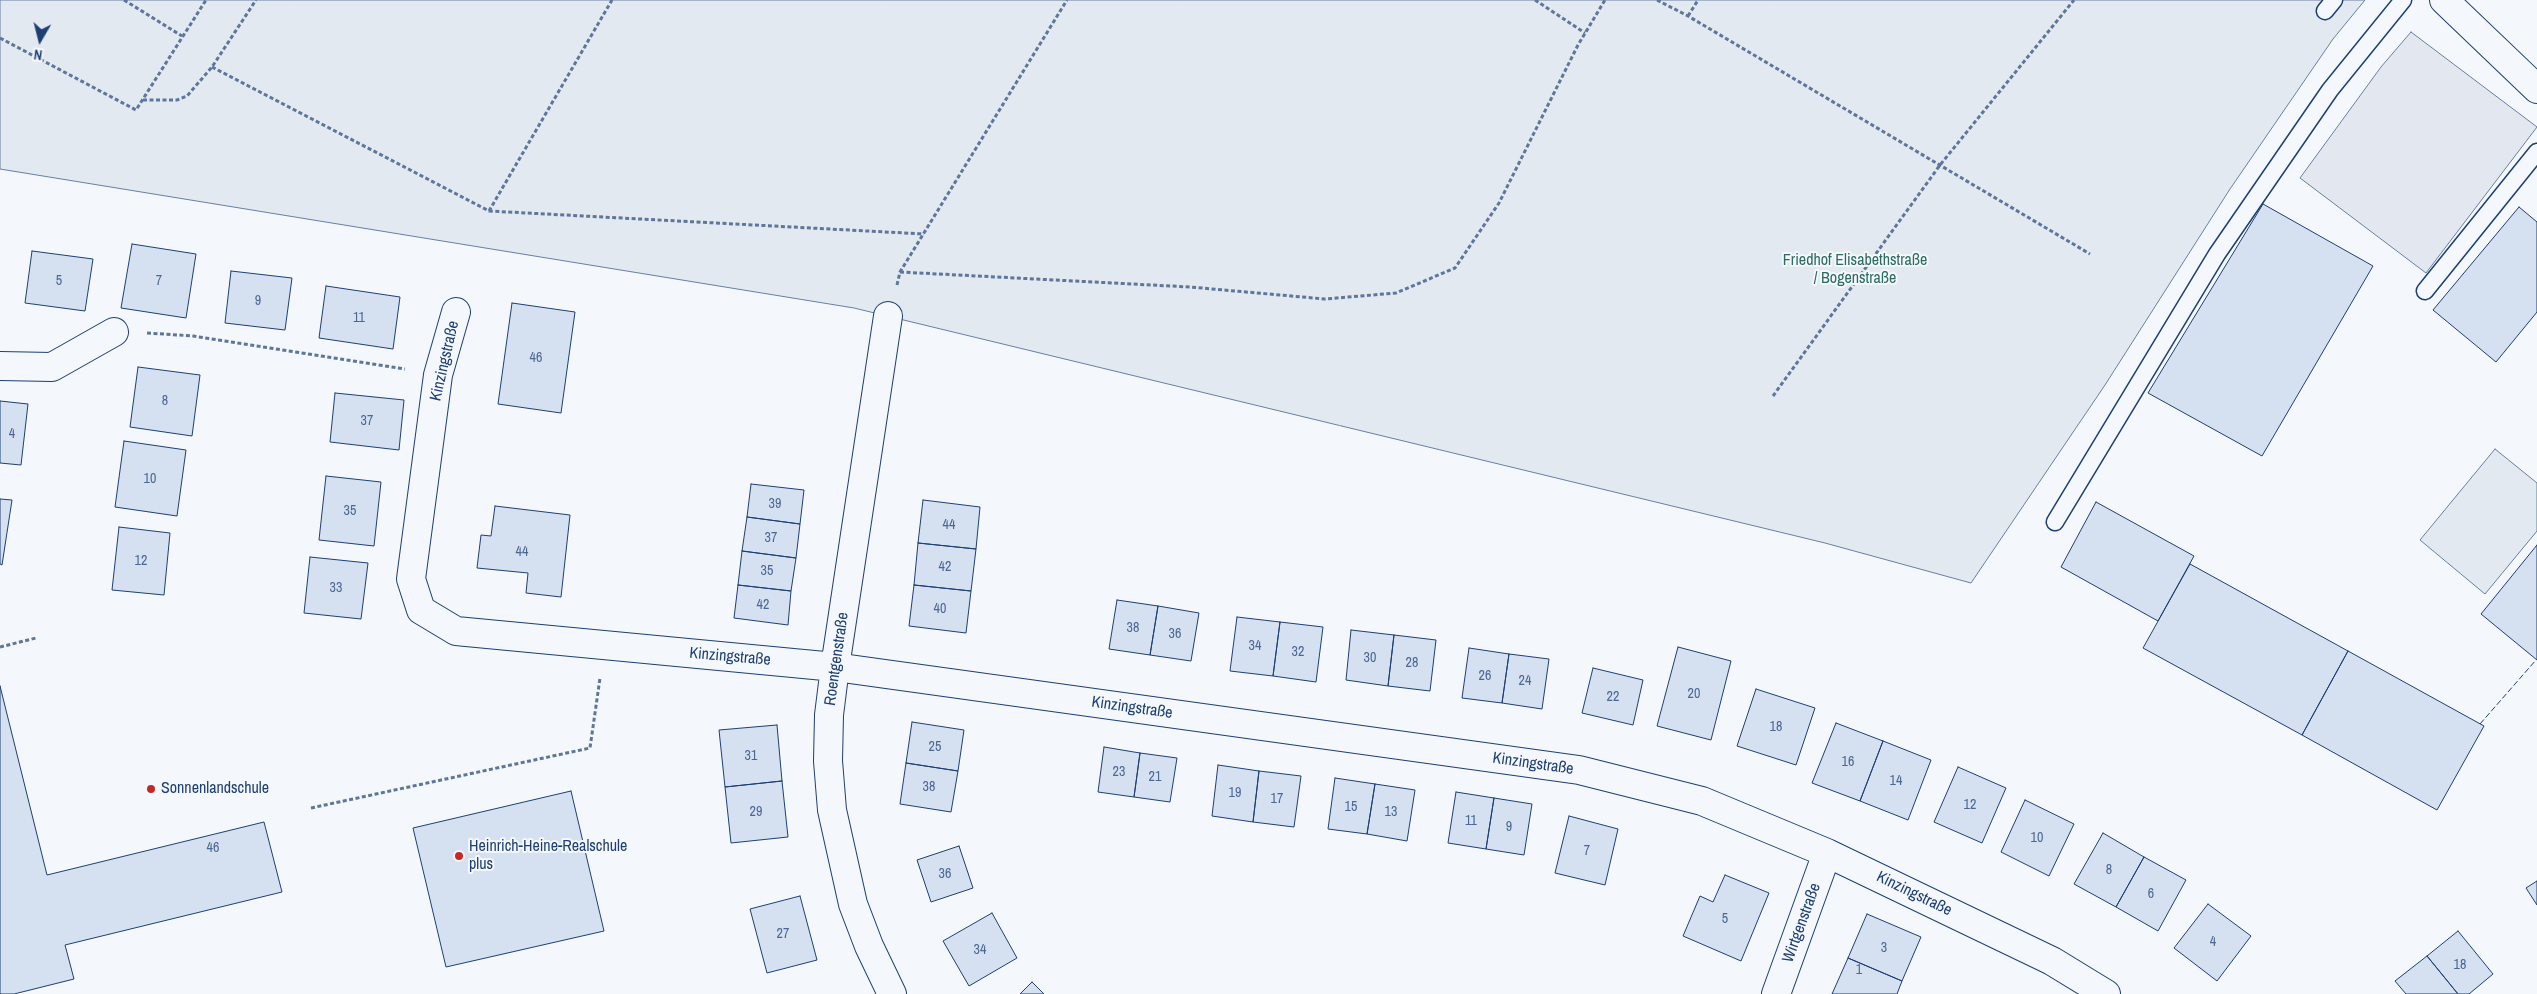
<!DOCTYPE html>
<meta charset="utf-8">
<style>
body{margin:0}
#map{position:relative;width:2537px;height:994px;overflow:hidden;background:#f4f7fb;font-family:"Archivo Narrow",sans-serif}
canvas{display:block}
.north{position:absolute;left:15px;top:15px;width:50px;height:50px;-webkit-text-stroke:4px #f4f7fb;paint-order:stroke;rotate:188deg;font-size:14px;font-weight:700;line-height:20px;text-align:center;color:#1d3f73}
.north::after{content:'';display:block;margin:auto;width:18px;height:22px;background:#1d3f73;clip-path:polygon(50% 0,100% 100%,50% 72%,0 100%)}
</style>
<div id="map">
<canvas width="2537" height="994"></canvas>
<div class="north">N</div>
</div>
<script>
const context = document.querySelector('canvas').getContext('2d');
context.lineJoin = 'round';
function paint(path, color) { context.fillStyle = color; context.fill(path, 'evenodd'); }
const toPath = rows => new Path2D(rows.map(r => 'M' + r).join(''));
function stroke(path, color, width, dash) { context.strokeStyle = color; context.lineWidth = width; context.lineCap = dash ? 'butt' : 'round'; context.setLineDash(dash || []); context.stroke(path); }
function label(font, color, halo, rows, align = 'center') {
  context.font = font + ' "Archivo Narrow",sans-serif'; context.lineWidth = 4; context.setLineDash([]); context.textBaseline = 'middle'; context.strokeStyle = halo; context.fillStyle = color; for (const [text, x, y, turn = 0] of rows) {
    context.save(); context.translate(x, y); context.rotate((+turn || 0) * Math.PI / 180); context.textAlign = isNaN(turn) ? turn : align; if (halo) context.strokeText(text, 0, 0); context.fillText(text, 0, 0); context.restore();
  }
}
const green = toPath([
 [0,0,2365,0,2333,39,2230,189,2105,385,1971,583,1825,543,854,308,0,169,0,0],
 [2495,449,2537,483,2537,531,2485,594,2420,540,2495,449]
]);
paint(green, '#e3e9f0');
stroke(green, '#687fa3', 1);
const parking = toPath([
 [2411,32,2537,127,2426,273,2300,178,2381,67,2411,32]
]);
paint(parking, '#e3e8f0');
stroke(parking, '#687fa3', 1);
const building = toPath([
 [2263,204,2373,266,2262,456,2148,393,2263,204],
 [2519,207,2537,222,2537,312,2496,362,2433,310,2519,207],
 [132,244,196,254,186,318,121,308,132,244],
 [32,251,93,259,85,311,25,303,32,251],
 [231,271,292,278,285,330,225,323,231,271],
 [326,286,400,297,393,349,319,338,326,286],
 [512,303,575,312,561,413,498,404,512,303],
 [138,367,200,375,192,436,130,427,138,367],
 [335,393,404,400,399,450,330,442,335,393],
 [0,401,28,404,21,465,0,463,0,401],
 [124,441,186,450,177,516,115,507,124,441],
 [326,476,381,482,374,546,319,540,326,476],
 [751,484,804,490,800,524,747,517,751,484],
 [0,499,12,500,2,565,0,564,0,499],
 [923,500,980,507,976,549,918,543,923,500],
 [2096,502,2194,556,2158,621,2061,567,2096,502],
 [495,506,570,515,561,597,526,593,528,573,477,568,481,535,491,536,495,506],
 [747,517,800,524,796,558,742,551,747,517],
 [119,527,170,533,164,595,112,590,119,527],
 [918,543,976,549,971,591,914,585,918,543],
 [2537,545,2537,660,2481,614,2537,545],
 [742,551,796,558,791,591,738,585,742,551],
 [310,557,368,563,361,619,304,613,310,557],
 [2190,564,2348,651,2302,735,2143,648,2190,564],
 [738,585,791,591,788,625,734,618,738,585],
 [914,585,971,591,966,633,909,626,914,585],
 [1117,600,1158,606,1150,655,1109,649,1117,600],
 [1158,606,1199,613,1191,661,1150,655,1158,606],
 [1237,617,1280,622,1273,676,1230,671,1237,617],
 [1280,622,1323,627,1316,682,1273,676,1280,622],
 [1351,630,1394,635,1388,686,1346,680,1351,630],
 [1394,635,1436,640,1430,691,1388,686,1394,635],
 [1678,647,1731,661,1711,740,1657,726,1678,647],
 [1469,648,1509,654,1502,703,1462,698,1469,648],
 [2348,651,2484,726,2437,810,2302,735,2348,651],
 [1509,654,1549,659,1542,709,1502,703,1509,654],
 [1593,668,1643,680,1633,725,1582,713,1593,668],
 [0,686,47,875,264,822,282,892,65,945,74,979,14,994,0,994,0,686],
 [1756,689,1815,708,1796,765,1737,746,1756,689],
 [912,722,964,730,958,771,906,763,912,722],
 [1836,723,1883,741,1860,801,1812,783,1836,723],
 [777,725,782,781,725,787,719,730,777,725],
 [1883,741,1931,760,1908,820,1860,801,1883,741],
 [1104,747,1140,753,1134,797,1098,792,1104,747],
 [1140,753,1177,758,1170,802,1134,797,1140,753],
 [906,763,958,771,951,812,900,804,906,763],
 [1218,765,1259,771,1253,822,1212,816,1218,765],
 [1958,767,2006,788,1982,843,1934,822,1958,767],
 [1259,771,1301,776,1294,827,1253,822,1259,771],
 [1335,778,1375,784,1367,834,1328,829,1335,778],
 [782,781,788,837,731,843,725,787,782,781],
 [1375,784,1415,790,1407,841,1367,834,1375,784],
 [571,791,604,931,446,967,413,828,571,791],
 [1456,792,1494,798,1486,849,1448,843,1456,792],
 [1494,798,1532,804,1524,855,1486,849,1494,798],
 [2025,800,2074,824,2049,876,2001,852,2025,800],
 [1569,816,1618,829,1605,885,1555,873,1569,816],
 [2103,833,2144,857,2116,907,2074,884,2103,833],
 [959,846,973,888,931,902,917,860,959,846],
 [2144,857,2186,880,2158,931,2116,907,2144,857],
 [1725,875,1769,893,1741,961,1683,936,1700,896,1713,902,1725,875],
 [2537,881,2537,905,2526,888,2537,881],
 [800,896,817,960,767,973,750,909,800,896],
 [2208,904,2251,936,2217,981,2174,948,2208,904],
 [992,913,1017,958,969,986,943,941,992,913],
 [1867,914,1921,937,1902,981,1848,958,1867,914],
 [2458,931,2493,974,2469,994,2458,994,2427,956,2458,931],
 [2427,956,2458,994,2406,994,2395,981,2427,956],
 [1848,958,1902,981,1897,994,1832,994,1848,958],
 [1032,982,1044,994,1020,994,1032,982]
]);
paint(building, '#d5e0f0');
stroke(building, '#1d3f73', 1);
const service = toPath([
 [2325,11,2334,0],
 [2425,291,2537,152],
 [2055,522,2217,254,2330,90,2403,0]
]);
const minor = toPath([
 [2444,0,2537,89],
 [456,312,438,375,411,579,421,610,456,631,835,667,1579,770,1702,801,1827,853,2052,961,2106,994],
 [888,316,835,667,829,715,828,761,832,810,853,904,869,946,892,994],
 [0,366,52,367,114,332],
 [1776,994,1827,853]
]);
stroke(service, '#1d3f73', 19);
stroke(minor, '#1d3f73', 30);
stroke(toPath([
 [124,0,182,36],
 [1535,0,1585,33],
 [1657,0,1688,16,2090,254],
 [1688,16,1698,0],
 [0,38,136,110,206,0],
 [212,67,489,211,924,234],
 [143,100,177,100,187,96,212,67,256,0],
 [489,211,612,0],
 [900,272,1190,287,1325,299,1396,293,1455,268,1499,203,1578,45,1605,0],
 [897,285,900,272,1067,0],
 [147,333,193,336,405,369],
 [1773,396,1940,165,2074,0],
 [0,647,36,638],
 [311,808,590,748,600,678]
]), '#5e769c', 3, [4, 2.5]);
stroke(service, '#f4f7fb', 16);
stroke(minor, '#f4f7fb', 28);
stroke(toPath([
 [2480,724,2536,660]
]), '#1d3f73', 1, [6, 2.5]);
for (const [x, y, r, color] of [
 [151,789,5,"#c62828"],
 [459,856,5,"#c62828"]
]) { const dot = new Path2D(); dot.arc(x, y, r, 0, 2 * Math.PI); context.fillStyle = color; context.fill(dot); stroke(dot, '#f4f7fb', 2); }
label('14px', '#4b6792', null, [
 ["5",59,281],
 ["7",159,281],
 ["9",258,301],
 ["11",359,318],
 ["46",536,358],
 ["8",165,401],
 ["37",367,421],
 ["4",12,434],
 ["10",150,479],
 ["39",775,504],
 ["35",350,511],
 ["44",949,525],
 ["37",771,538],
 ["44",522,552],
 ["12",141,561],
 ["42",945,567],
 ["35",767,571],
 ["33",336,588],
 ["42",763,605],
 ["40",940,609],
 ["38",1133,628],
 ["36",1175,634],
 ["34",1255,646],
 ["32",1298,652],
 ["30",1370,658],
 ["28",1412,663],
 ["26",1485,676],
 ["24",1525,681],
 ["20",1694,694],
 ["22",1613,697],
 ["18",1776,727],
 ["25",935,747],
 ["31",751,756],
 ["16",1848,762],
 ["23",1119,772],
 ["21",1155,777],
 ["14",1896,781],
 ["38",929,787],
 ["19",1235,793],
 ["17",1277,799],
 ["12",1970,805],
 ["15",1351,807],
 ["29",756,812],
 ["13",1391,812],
 ["11",1471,821],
 ["9",1509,827],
 ["10",2037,838],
 ["46",213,848],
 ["7",1587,851],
 ["8",2109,870],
 ["36",945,874],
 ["6",2151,894],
 ["5",1725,919],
 ["27",783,934],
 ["4",2213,942],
 ["3",1884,948],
 ["34",980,950],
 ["18",2460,965],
 ["1",1859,970]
]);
label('16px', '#2c6c60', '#f4f7fb', [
 ["Friedhof Elisabethstraße",1855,261],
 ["/ Bogenstraße",1855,279]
]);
label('16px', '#1d3f73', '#f4f7fb', [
 ["Kinzingstraße",445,361,-77],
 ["Kinzingstraße",730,657,5],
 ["Roentgenstraße",837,659,-82],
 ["Kinzingstraße",1132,708,8],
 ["Kinzingstraße",1533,764,8],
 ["Kinzingstraße",1914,894,26],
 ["Wirtgenstraße",1802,923,-70]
]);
label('16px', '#1d3f73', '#f4f7fb', [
 ["Sonnenlandschule",161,789],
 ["Heinrich-Heine-Realschule",469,847],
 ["plus",469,865]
], 'left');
</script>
